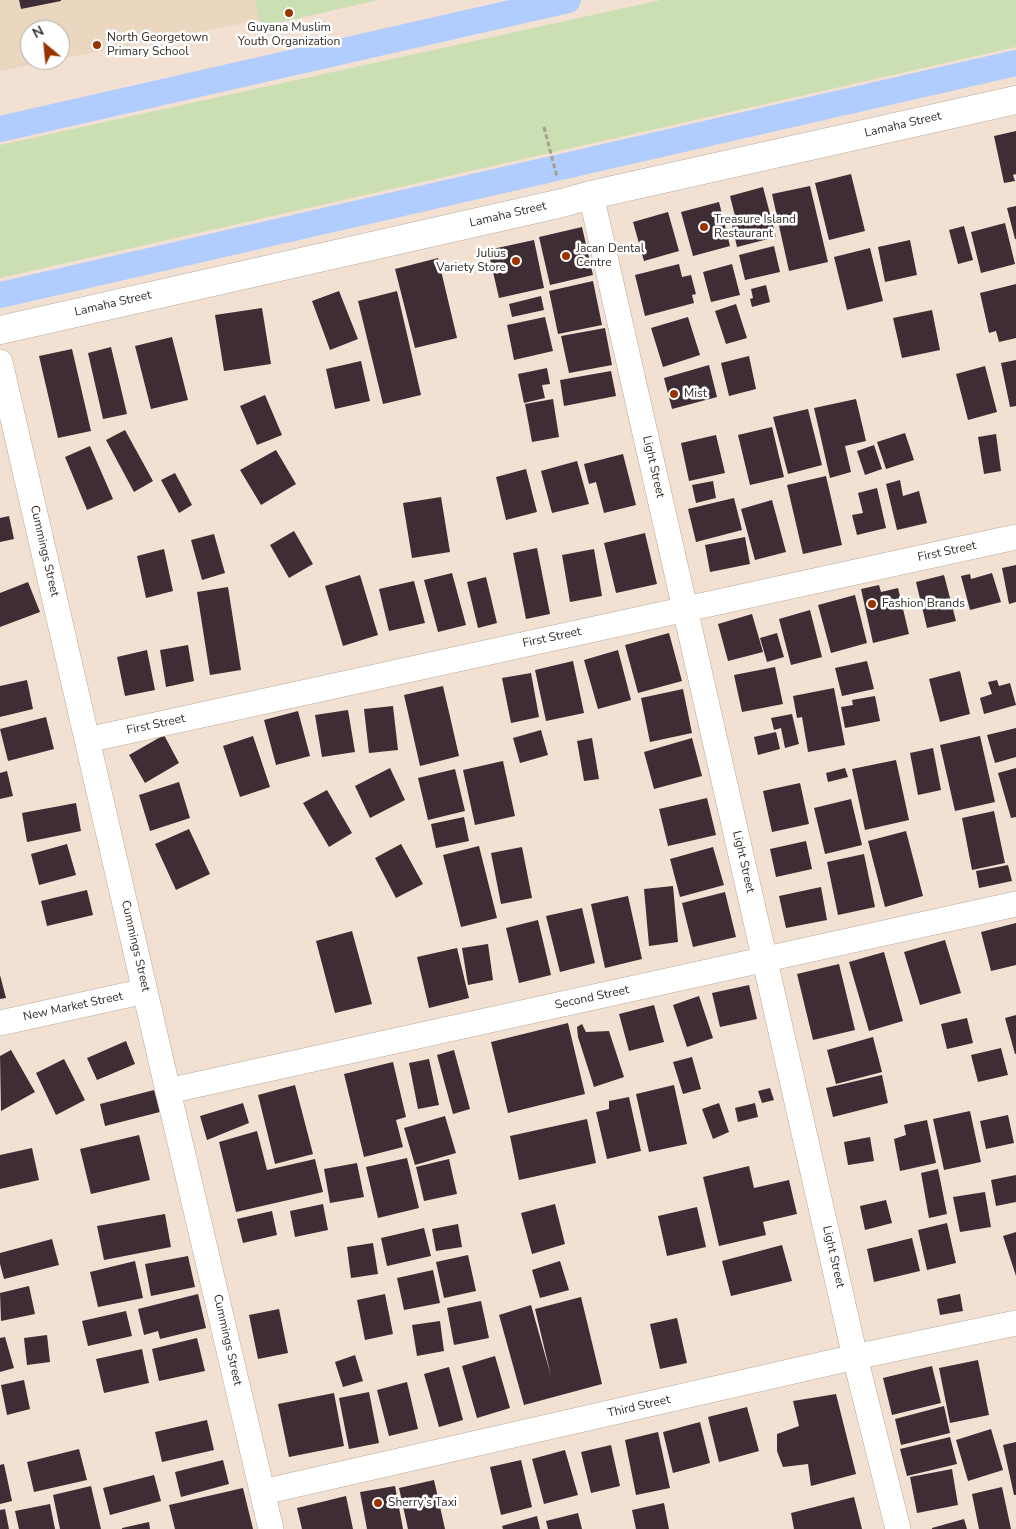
<!DOCTYPE html>
<meta charset="utf-8">
<style>
body{margin:0}
#map{position:relative;width:1016px;height:1529px;overflow:hidden;background:#f2e1d2;font-family:"Nunito Sans",sans-serif}
canvas{display:block}
.north{position:absolute;left:20px;top:20px;width:50px;height:50px;box-sizing:border-box;background:#fff;border:1px solid #adaba9;border-radius:50%;rotate:332deg;font-size:14px;font-weight:700;line-height:20px;text-align:center;color:#332d27}
.north::after{content:'';display:block;margin:auto;width:18px;height:22px;background:#993402;clip-path:polygon(50% 0,100% 100%,50% 72%,0 100%)}
</style>
<div id="map">
<canvas width="1016" height="1529"></canvas>
<div class="north">N</div>
</div>
<script>
const context = document.querySelector('canvas').getContext('2d');
context.lineJoin = 'round';
function paint(path, color) { context.fillStyle = color; context.fill(path, 'evenodd'); }
const toPath = rows => new Path2D(rows.map(r => 'M' + r).join(''));
function stroke(path, color, width, dash) { context.strokeStyle = color; context.lineWidth = width; context.lineCap = dash ? 'butt' : 'round'; context.setLineDash(dash || []); context.stroke(path); }
function label(font, color, halo, rows, align = 'center') {
  context.font = font + ' "Nunito Sans",sans-serif'; context.lineWidth = 5; context.setLineDash([]); context.textBaseline = 'middle'; context.strokeStyle = halo; context.fillStyle = color; for (const [text, x, y, turn = 0] of rows) {
    context.save(); context.translate(x, y); context.rotate((+turn || 0) * Math.PI / 180); context.textAlign = isNaN(turn) ? turn : align; if (halo) context.strokeText(text, 0, 0); context.fillText(text, 0, 0); context.restore();
  }
}
paint(toPath([
 [0,0,255,0,260,20,60,59,60,30,30,30,30,60,55,60,0,71]
]), '#ebd6c0');
paint(toPath([
 [255,0,378,0,261,27],
 [661,0,1016,0,1016,47,0,278,0,145]
]), '#ccdfb2');
stroke(toPath([
 [0,129,568,0],
 [0,295,1016,63]
]), '#b1ccfe', 26);
paint(toPath([
 [19,0,61,0,61,1,21,9],
 [1016,131,1016,174,1013,175,1015,181,1004,183,994,136],
 [851,174,865,231,829,240,815,183],
 [810,186,828,262,789,271,772,194],
 [763,187,776,237,737,247,732,225,737,224,730,196],
 [719,202,730,246,693,256,681,212],
 [1016,206,1016,239,1015,239,1007,208],
 [668,212,679,251,644,261,633,222],
 [1005,223,1015,264,981,273,971,232],
 [964,226,973,260,958,264,949,230],
 [582,227,593,275,550,285,539,237],
 [534,240,544,288,499,298,488,250],
 [910,240,917,275,885,282,878,247],
 [774,246,780,272,745,280,739,255],
 [870,248,883,301,847,310,834,257],
 [438,258,457,338,415,348,395,269],
 [679,264,682,277,691,275,696,294,692,295,694,303,645,316,635,275],
 [732,264,740,295,711,302,703,272],
 [593,281,602,325,558,334,549,291],
 [1016,284,1016,338,999,342,996,331,989,333,980,293],
 [766,285,770,302,752,307,750,299,753,298,751,289],
 [339,291,358,339,330,350,312,301],
 [397,291,421,395,383,404,358,301],
 [541,296,544,310,512,317,509,304],
 [736,304,747,338,726,344,715,311],
 [262,308,271,364,224,371,215,315],
 [932,310,940,350,902,358,893,318],
 [545,317,553,351,514,360,507,325],
 [688,317,700,355,663,367,651,328],
 [605,328,612,365,569,373,561,336],
 [172,337,188,400,151,409,135,346],
 [111,347,127,414,103,419,88,353],
 [72,349,91,431,58,438,39,356],
 [749,356,756,389,729,396,721,363],
 [1016,360,1016,406,1010,407,1001,363],
 [361,361,370,401,335,409,326,369],
 [709,365,717,397,672,409,664,378],
 [985,366,997,412,968,420,956,374],
 [547,368,550,384,542,385,545,398,524,403,518,374],
 [611,371,616,396,564,406,560,380],
 [265,395,282,435,257,445,240,406],
 [553,399,559,437,532,442,525,404],
 [856,399,866,441,845,446,851,472,830,478,814,408],
 [808,409,822,465,788,474,773,417],
 [772,427,784,477,750,485,738,435],
 [125,430,153,481,134,492,106,440],
 [905,433,914,460,886,469,877,442],
 [996,434,1001,471,984,474,978,437],
 [716,435,725,473,689,481,681,443],
 [874,445,882,469,865,475,857,451],
 [90,446,113,499,87,510,65,457],
 [276,450,296,484,261,505,240,470],
 [623,454,636,505,604,513,596,482,589,484,584,464],
 [577,461,589,504,552,513,541,471],
 [526,469,537,512,506,520,496,477],
 [175,473,192,505,179,513,161,480],
 [826,476,842,545,803,554,787,485],
 [900,480,903,496,919,491,927,523,897,530,886,484],
 [713,481,716,498,696,503,692,485],
 [877,488,886,528,857,535,852,515,863,513,858,493],
 [441,497,450,552,412,558,403,503],
 [734,498,742,530,696,542,688,509],
 [772,500,786,552,755,560,741,509],
 [9,516,14,539,0,542,0,518],
 [294,531,313,564,289,578,270,545],
 [645,533,657,584,616,593,604,543],
 [214,534,225,573,202,580,191,540],
 [745,537,750,564,710,572,705,545],
 [537,548,550,614,526,619,513,553],
 [164,549,173,591,146,598,137,556],
 [594,549,602,596,570,602,562,555],
 [1016,565,1016,602,1009,604,1002,568],
 [452,573,466,625,438,632,424,580],
 [992,573,1001,602,970,610,961,576,970,574,971,579],
 [360,575,378,635,343,646,325,586],
 [944,575,956,621,927,628,916,582],
 [486,577,497,623,478,628,467,582],
 [414,581,425,623,389,631,379,589],
 [28,582,40,612,0,627,0,593],
 [879,585,881,592,898,588,909,634,873,643,861,589],
 [228,587,241,670,210,675,197,592],
 [855,595,867,643,831,653,818,605],
 [810,610,822,657,791,665,779,619],
 [752,614,763,652,728,661,718,624],
 [669,633,682,681,638,693,625,645],
 [777,633,784,657,767,662,760,638],
 [188,645,194,681,166,687,160,650],
 [147,650,155,690,125,696,117,657],
 [618,650,631,700,598,709,584,660],
 [573,661,584,713,546,721,535,670],
 [867,661,874,689,842,696,835,668],
 [775,667,783,704,742,712,734,675],
 [960,671,970,714,940,722,929,679],
 [531,673,539,717,511,723,502,678],
 [27,680,33,709,0,717,0,686],
 [997,680,999,686,1010,683,1016,705,984,714,980,698,992,694,988,682],
 [443,686,459,756,420,766,404,695],
 [834,688,845,745,808,752,802,717,797,718,793,696],
 [683,689,692,733,650,742,641,698],
 [875,696,880,721,845,728,841,707,853,705,852,700],
 [393,706,398,750,369,753,364,709],
 [348,710,355,752,322,757,315,715],
 [298,711,310,756,276,765,264,720],
 [792,714,799,744,785,748,781,728,774,730,771,718],
 [46,717,54,749,8,761,0,729],
 [1016,728,1016,757,995,763,987,735],
 [541,730,548,755,520,763,513,738],
 [776,732,780,749,758,755,754,737],
 [164,735,179,763,145,783,129,755],
 [253,736,270,787,240,797,223,746],
 [980,736,995,802,955,811,940,745],
 [592,738,599,779,584,781,577,741],
 [692,738,702,776,654,789,644,752],
 [933,748,941,790,918,795,910,753],
 [896,760,909,820,865,830,852,769],
 [503,761,515,816,475,825,463,770],
 [390,768,405,800,370,818,355,786],
 [845,768,848,777,828,782,826,773],
 [1016,768,1016,817,1011,818,998,773],
 [455,769,465,811,428,820,418,778],
 [7,771,13,796,0,799,0,773],
 [179,782,190,818,150,831,139,795],
 [800,783,809,824,772,832,763,791],
 [327,790,352,833,329,847,303,803],
 [707,798,716,835,668,846,659,809],
 [851,799,862,845,825,854,814,808],
 [76,803,81,831,27,842,22,813],
 [994,811,1005,863,972,870,962,818],
 [464,817,469,841,436,848,431,824],
 [189,829,210,874,176,890,155,844],
 [906,831,923,896,885,907,868,841],
 [806,841,812,869,776,877,770,849],
 [67,844,76,875,39,885,31,854],
 [401,844,423,884,396,898,375,858],
 [479,846,497,918,461,927,443,855],
 [522,847,532,898,501,904,491,853],
 [713,847,724,885,680,897,670,859],
 [864,854,875,907,838,915,827,862],
 [1008,865,1012,881,979,888,976,871],
 [673,886,678,942,649,946,644,889],
 [821,887,827,920,786,928,779,896],
 [87,890,93,915,47,926,41,901],
 [725,892,736,937,693,947,682,903],
 [628,896,642,959,605,968,591,904],
 [582,908,595,963,560,972,546,916],
 [538,920,551,975,519,983,506,928],
 [1016,923,1016,965,991,971,981,932],
 [352,931,372,1004,335,1013,316,941],
 [945,940,961,993,920,1005,904,952],
 [488,944,493,980,468,985,462,948],
 [457,948,469,998,429,1008,417,957],
 [884,952,903,1021,869,1031,849,962],
 [839,964,855,1030,813,1040,797,974],
 [0,975,6,998,0,999],
 [749,985,757,1019,720,1027,712,993],
 [699,996,713,1038,687,1047,673,1005],
 [654,1005,664,1042,629,1051,619,1014],
 [1016,1015,1016,1054,1015,1054,1005,1018],
 [967,1018,973,1043,947,1049,941,1024],
 [568,1023,585,1094,508,1113,491,1042],
 [582,1024,586,1032,609,1031,624,1077,594,1087,578,1037,577,1027],
 [873,1037,882,1072,836,1084,827,1050],
 [126,1041,135,1064,97,1080,87,1058],
 [1001,1048,1008,1075,978,1082,971,1055],
 [11,1050,35,1092,1,1111,0,1056],
 [454,1050,470,1109,453,1114,437,1055],
 [692,1057,701,1089,683,1094,673,1062],
 [64,1059,85,1100,56,1115,36,1073],
 [429,1059,439,1105,418,1109,409,1063],
 [393,1062,406,1117,396,1120,403,1147,364,1157,344,1074],
 [882,1075,888,1103,833,1117,826,1088],
 [295,1085,313,1154,275,1164,258,1095],
 [674,1085,687,1144,649,1152,636,1094],
 [770,1088,774,1100,762,1103,758,1091],
 [154,1090,160,1112,105,1126,100,1104],
 [629,1097,641,1151,607,1159,596,1112,609,1109,609,1101],
 [243,1103,249,1123,207,1140,200,1116],
 [719,1103,729,1132,713,1139,702,1109],
 [755,1103,758,1117,738,1122,735,1108],
 [970,1111,981,1162,944,1170,933,1119],
 [1008,1115,1014,1143,986,1149,980,1121],
 [445,1116,456,1153,415,1165,404,1128],
 [587,1119,596,1163,519,1180,510,1136],
 [927,1120,936,1163,900,1171,894,1139,906,1135,904,1125],
 [257,1131,267,1170,315,1159,323,1192,236,1212,219,1142],
 [139,1135,150,1180,91,1194,80,1149],
 [870,1137,874,1161,848,1165,844,1142],
 [32,1148,39,1180,0,1189,0,1155],
 [407,1158,419,1208,378,1218,366,1167],
 [449,1159,457,1194,424,1201,416,1167],
 [357,1163,364,1197,330,1203,324,1169],
 [749,1166,754,1188,789,1180,797,1214,763,1222,766,1235,719,1246,703,1177],
 [938,1169,947,1214,929,1218,921,1173],
 [1016,1175,1016,1202,996,1206,991,1180],
 [985,1192,991,1227,960,1232,953,1197],
 [886,1200,892,1223,865,1230,860,1206],
 [323,1204,328,1230,295,1237,290,1211],
 [555,1204,565,1244,532,1254,521,1213],
 [697,1207,706,1247,667,1256,658,1216],
 [272,1211,277,1235,243,1243,237,1219],
 [165,1214,171,1247,104,1260,97,1226],
 [947,1223,956,1263,927,1270,918,1230],
 [458,1224,462,1247,436,1251,432,1229],
 [424,1228,431,1256,387,1266,381,1238],
 [1016,1232,1016,1276,1003,1236],
 [912,1238,920,1271,874,1282,867,1249],
 [52,1239,59,1265,4,1279,0,1264,0,1253],
 [373,1243,378,1274,351,1278,347,1247],
 [782,1245,792,1281,731,1296,722,1261],
 [468,1255,476,1291,444,1298,436,1262],
 [188,1256,195,1287,151,1296,145,1264],
 [135,1261,143,1298,98,1307,90,1272],
 [560,1261,569,1290,540,1298,532,1270],
 [433,1270,440,1303,404,1310,397,1278],
 [29,1286,35,1314,1,1321,0,1293],
 [198,1294,206,1328,160,1339,158,1331,144,1335,138,1309],
 [385,1294,393,1334,365,1340,357,1300],
 [960,1294,963,1311,940,1315,937,1299],
 [581,1297,602,1384,524,1405,499,1315,531,1305,551,1376,535,1309],
 [481,1301,489,1338,454,1345,447,1308],
 [279,1309,288,1353,258,1359,249,1315],
 [126,1311,132,1336,88,1346,82,1321],
 [677,1318,687,1363,660,1369,650,1324],
 [440,1321,444,1351,417,1356,412,1325],
 [47,1335,50,1362,27,1365,24,1338],
 [5,1337,14,1368,0,1372,0,1338],
 [197,1338,205,1371,159,1381,152,1349],
 [142,1349,149,1383,104,1393,96,1359],
 [355,1355,363,1381,343,1387,335,1362],
 [495,1356,510,1408,477,1418,462,1366],
 [978,1360,989,1415,950,1423,939,1368],
 [932,1366,941,1403,892,1415,883,1378],
 [449,1367,463,1420,439,1427,424,1374],
 [24,1380,30,1409,7,1415,1,1385],
 [407,1382,418,1429,389,1436,377,1390],
 [369,1392,379,1443,349,1449,339,1398],
 [334,1393,344,1446,289,1457,278,1404],
 [836,1394,856,1474,811,1486,808,1464,783,1467,777,1451,777,1434,799,1426,793,1401],
 [944,1406,950,1433,901,1445,895,1419],
 [747,1407,759,1451,719,1462,708,1417],
 [207,1420,214,1450,162,1462,155,1432],
 [700,1422,710,1463,673,1473,663,1432],
 [991,1429,1003,1470,968,1481,956,1440],
 [658,1432,670,1488,636,1495,625,1440],
 [950,1437,957,1464,907,1476,900,1449],
 [1016,1442,1016,1495,1014,1495,1003,1445],
 [611,1445,620,1486,591,1493,581,1452],
 [79,1449,87,1480,34,1492,27,1462],
 [565,1450,578,1495,544,1504,532,1459],
 [223,1460,229,1484,181,1497,175,1472],
 [521,1460,532,1507,501,1515,490,1467],
 [4,1464,12,1501,0,1504,0,1465],
 [952,1469,958,1505,917,1513,910,1477],
 [154,1475,161,1501,110,1515,103,1488],
 [434,1480,445,1529,408,1529,399,1488],
 [91,1486,101,1529,60,1529,53,1495],
 [395,1486,403,1529,367,1529,360,1492],
 [1002,1487,1011,1529,979,1529,972,1494],
 [243,1488,253,1529,175,1529,169,1505],
 [346,1496,353,1529,302,1529,297,1508],
 [854,1497,862,1529,794,1529,791,1513],
 [664,1503,669,1529,636,1529,632,1510],
 [50,1504,55,1529,19,1529,15,1511],
 [5,1509,9,1529,0,1529,0,1510],
 [578,1513,582,1529,548,1529,546,1521],
 [537,1516,540,1529,503,1529,502,1526],
 [964,1519,967,1529,932,1529,932,1528],
 [149,1522,150,1529,122,1529,122,1528]
]), '#3e2d35');
const street = toPath([
 [591,195,855,1357,898,1529],
 [0,362,168,1091,271,1529],
 [87,740,1016,537],
 [0,1023,145,991],
 [168,1091,1016,904],
 [263,1492,855,1357,1016,1323]
]);
const secondary = toPath([
 [0,330,562,203,591,195,1016,100]
]);
stroke(street, '#b9aa9b', 26);
stroke(secondary, '#b9aa9b', 29);
stroke(toPath([
 [544,127,557,177]
]), '#aa9e92', 3, [5, 2.5]);
stroke(street, '#fff', 25);
stroke(secondary, '#fff', 28);
for (const [x, y, r, color] of [
 [289,13,5,"#993402"],
 [97,45,5,"#993402"],
 [704,227,5,"#993402"],
 [566,256,5,"#993402"],
 [516,261,5,"#993402"],
 [674,394,5,"#993402"],
 [872,604,5,"#993402"],
 [378,1503,5,"#993402"]
]) { const dot = new Path2D(); dot.arc(x, y, r, 0, 2 * Math.PI); context.fillStyle = color; context.fill(dot); stroke(dot, '#fff', 2); }
label('12px', '#332d27', '#fff', [
 ["Guyana Muslim",289,28,"center"],
 ["Youth Organization",289,42,"center"],
 ["North Georgetown",107,38],
 ["Primary School",107,52],
 ["Treasure Island",714,220],
 ["Restaurant",714,234],
 ["Jacan Dental",576,249],
 ["Centre",576,263],
 ["Julius",506,254,"right"],
 ["Variety Store",506,268,"right"],
 ["Mist",684,394],
 ["Fashion Brands",882,604],
 ["Sherry’s Taxi",388,1503]
], 'left');
label('12px', '#332d27', '#fff', [
 ["Lamaha Street",903,125,-13],
 ["Lamaha Street",508,215,-13],
 ["Lamaha Street",113,304,-13],
 ["Light Street",653,467,77],
 ["Cummings Street",44,551,77],
 ["First Street",947,552,-12],
 ["First Street",552,638,-12],
 ["First Street",156,725,-12],
 ["Light Street",743,862,77],
 ["Cummings Street",135,946,77],
 ["Second Street",592,998,-12],
 ["New Market Street",73,1007,-12],
 ["Light Street",833,1257,77],
 ["Cummings Street",227,1340,77],
 ["Third Street",639,1407,-13]
]);
</script>
